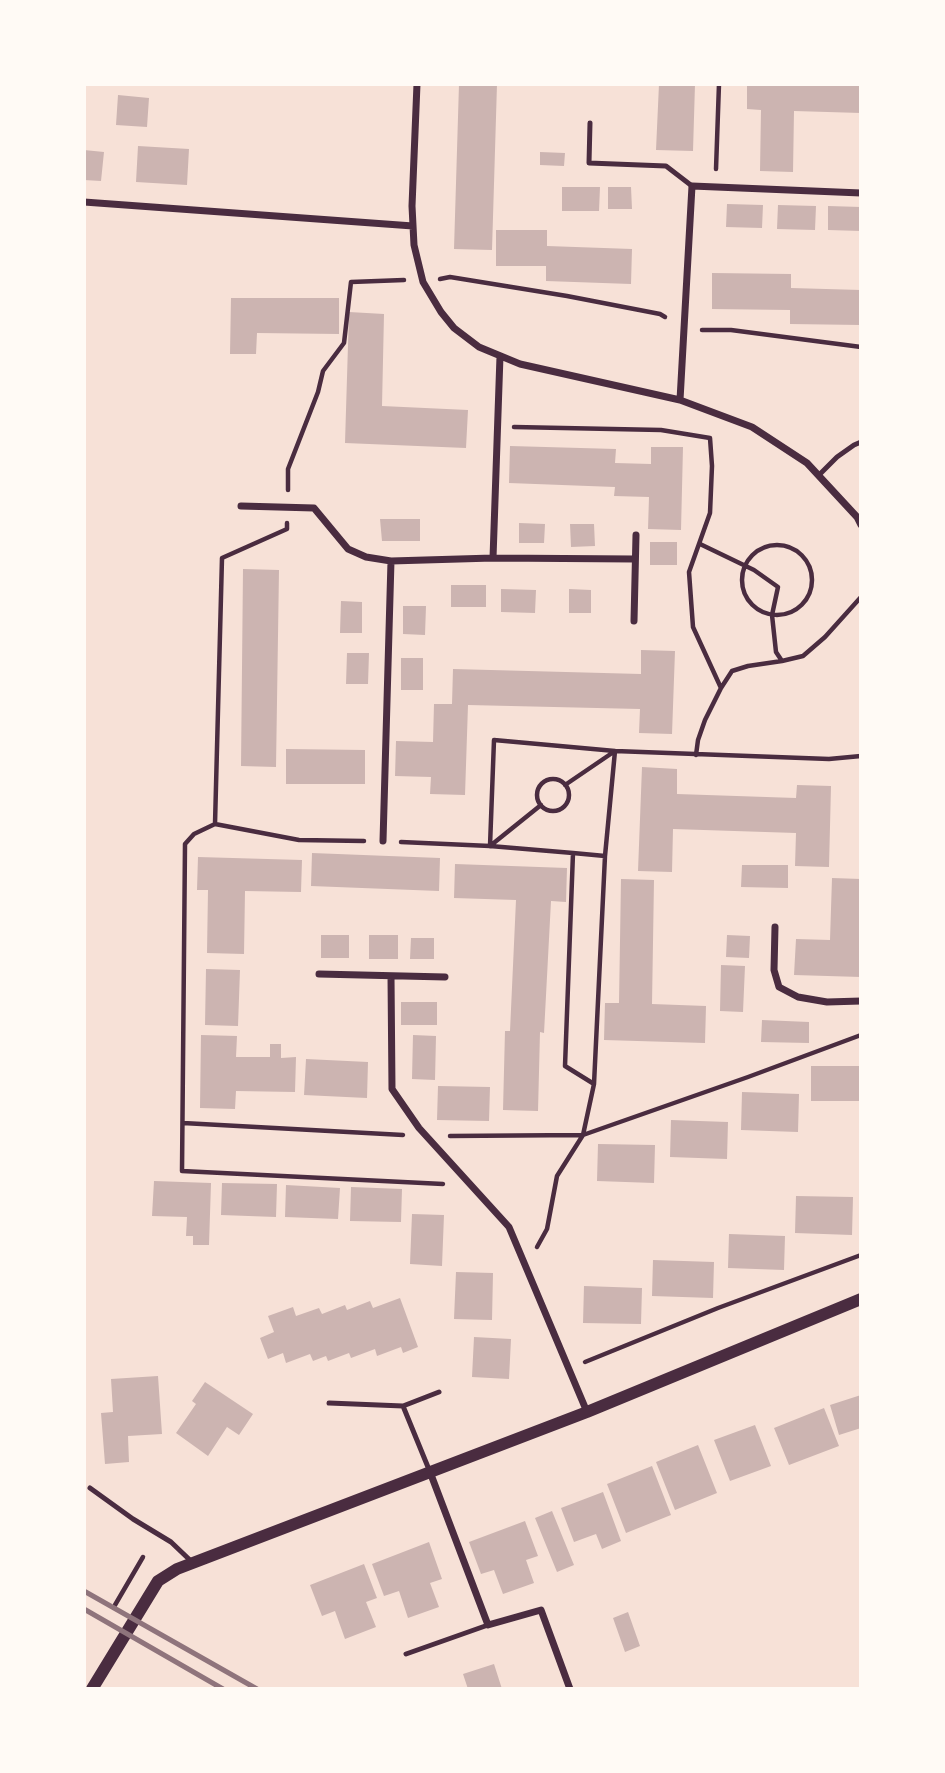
<!DOCTYPE html>
<style>
body{margin:0}
#map{position:relative;width:945px;height:1773px;overflow:hidden;background:#f7e1d7;font-family:"Space Grotesk",sans-serif}
canvas{display:block}
.frame{position:absolute;inset:0;border:86px solid #fffaf5;pointer-events:none}
</style>
<div id="map">
<canvas width="945" height="1773"></canvas>
<div class="frame"></div>
</div>
<script>
const context = document.querySelector('canvas').getContext('2d');
context.lineJoin = 'round';
function paint(path, color) { context.fillStyle = color; context.fill(path, 'evenodd'); }
const toPath = rows => new Path2D(rows.map(r => 'M' + r).join(''));
function stroke(path, color, width, dash) { context.strokeStyle = color; context.lineWidth = width; context.lineCap = dash ? 'butt' : 'round'; context.setLineDash(dash || []); context.stroke(path); }
paint(toPath([
 [459,84,497,84,492,250,454,249],
 [659,84,695,84,693,151,656,150],
 [747,84,861,84,861,113,794,111,793,172,760,171,761,110,747,109],
 [118,95,149,98,147,127,116,125],
 [138,146,189,149,187,185,136,182],
 [84,150,104,152,101,181,84,180],
 [540,152,565,153,564,166,540,165],
 [562,187,600,187,599,211,562,211],
 [608,187,631,187,632,209,608,209],
 [727,204,763,205,762,228,726,227],
 [778,205,816,206,815,230,777,229],
 [828,206,861,207,861,231,828,230],
 [496,230,547,230,547,246,632,249,631,284,546,281,546,266,496,266],
 [712,273,791,274,791,288,861,290,861,325,790,324,790,310,712,309],
 [231,298,339,298,339,334,257,333,256,354,230,354],
 [349,312,384,314,382,406,468,410,466,448,345,443],
 [510,446,616,449,615,463,651,464,651,447,683,447,681,530,648,529,649,497,614,496,615,487,509,483],
 [380,519,420,519,420,541,382,541],
 [519,523,545,524,544,543,519,543],
 [570,524,594,524,595,546,571,547],
 [650,542,677,542,677,565,650,565],
 [243,569,279,570,276,767,241,766],
 [451,585,486,585,486,607,451,607],
 [501,589,536,590,535,613,501,612],
 [569,589,591,590,591,613,569,613],
 [341,601,362,602,362,633,340,633],
 [403,606,426,606,425,635,403,634],
 [641,650,675,651,672,734,639,733,640,709,468,705,465,795,430,794,431,777,395,776,396,741,433,742,434,704,452,704,453,669,641,674],
 [347,653,369,653,368,684,346,684],
 [401,658,423,658,423,690,401,690],
 [286,749,365,750,365,784,286,784],
 [642,767,677,769,677,794,796,798,797,785,831,786,829,867,795,866,796,833,673,829,672,872,638,871],
 [312,853,440,858,439,891,311,886],
 [198,857,302,860,301,892,245,891,244,954,207,953,208,890,197,890],
 [455,864,567,868,566,902,551,901,544,1033,540,1032,538,1111,503,1110,505,1031,510,1031,516,900,454,898],
 [742,865,788,865,788,888,741,887],
 [832,878,861,879,861,977,794,975,796,939,830,940],
 [621,879,654,880,652,1004,706,1006,705,1043,604,1040,605,1003,619,1003],
 [321,935,349,935,349,958,321,958],
 [369,935,398,935,398,959,369,959],
 [727,935,750,936,749,958,726,957],
 [411,938,434,938,434,959,410,959],
 [721,965,745,966,743,1012,720,1011],
 [206,969,240,970,238,1026,205,1025],
 [401,1002,437,1002,437,1025,401,1025],
 [762,1020,809,1022,809,1043,761,1042],
 [201,1035,237,1036,236,1057,270,1057,270,1044,281,1044,281,1058,296,1057,295,1092,236,1091,235,1109,200,1108],
 [413,1035,436,1036,435,1080,412,1079],
 [306,1059,368,1062,367,1098,304,1095],
 [811,1066,861,1066,861,1101,811,1101],
 [438,1086,490,1087,489,1121,437,1120],
 [742,1092,799,1094,798,1132,741,1130],
 [671,1120,728,1122,727,1159,670,1157],
 [598,1144,655,1145,654,1183,597,1181],
 [154,1181,211,1183,209,1245,193,1245,193,1236,186,1236,187,1217,152,1216],
 [222,1183,277,1184,276,1217,221,1215],
 [286,1185,340,1188,338,1219,285,1217],
 [351,1187,402,1189,401,1222,350,1221],
 [796,1196,853,1197,852,1235,795,1233],
 [412,1214,444,1215,442,1266,410,1264],
 [729,1234,785,1236,784,1270,728,1268],
 [653,1260,714,1262,713,1298,652,1296],
 [456,1272,493,1273,492,1320,454,1319],
 [584,1286,642,1288,641,1324,583,1323],
 [400,1298,418,1347,403,1353,401,1347,377,1356,375,1349,351,1358,349,1353,328,1361,326,1356,313,1361,310,1354,286,1363,283,1353,268,1359,260,1338,274,1332,268,1316,293,1307,296,1316,319,1308,322,1314,345,1305,347,1310,370,1301,373,1308],
 [474,1337,511,1339,509,1379,472,1377],
 [158,1376,162,1434,128,1436,129,1462,105,1464,101,1413,113,1412,111,1379],
 [205,1382,253,1414,239,1435,227,1427,208,1456,176,1433,196,1404,192,1401],
 [861,1395,861,1428,839,1435,830,1405],
 [824,1408,839,1446,789,1465,774,1428],
 [755,1425,771,1466,730,1481,714,1440],
 [698,1445,717,1493,675,1510,656,1462],
 [652,1466,671,1515,626,1533,607,1484],
 [603,1492,621,1541,602,1549,596,1534,574,1542,561,1508],
 [552,1511,574,1565,557,1572,535,1518],
 [525,1521,538,1556,526,1560,534,1583,503,1594,494,1570,481,1574,469,1542],
 [429,1542,442,1579,430,1583,439,1607,408,1618,399,1591,384,1596,372,1564],
 [364,1564,377,1598,366,1602,376,1627,345,1639,335,1611,322,1616,310,1585],
 [628,1612,640,1646,625,1652,613,1618],
 [494,1664,502,1689,468,1689,463,1674]
]), '#ccb4b1');
stroke(toPath([
 [716,169,719,84],
 [440,279,450,277,567,296,660,314,665,317],
 [702,330,731,330,861,347],
 [514,427,661,430,710,438],
 [288,490,288,469,318,392,323,371,344,343,351,282,404,280],
 [287,523,287,529,222,558,215,824,194,834,185,844,182,1171,443,1184],
 [700,544,754,570,778,587,772,615,776,652,782,661],
 '742 580a35 35 0 1 1 70 0a35 35 0 1 1-70 0Z',
 [721,688,732,671,748,666,782,661,803,656,825,637,861,597],
 [696,755,698,740,705,720,721,688,693,627,689,572,710,513,712,466,710,438],
 '537 795a16 16 0 1 1 32 0a16 16 0 1 1-32 0Z',
 [565,785,615,751,829,759,861,756],
 [215,824,299,840,364,841],
 [401,842,490,846,573,853,565,1066,594,1084],
 [490,846,494,740,615,751,605,856,594,1084,583,1135,557,1176,547,1229,537,1247],
 [490,846,541,805],
 [573,853,605,856],
 [183,1123,403,1135],
 [450,1136,583,1135,748,1077,861,1035],
 [585,1362,718,1308,861,1255],
 [115,1605,143,1557]
]), '#4a2c40', 4.5);
stroke(toPath([
 [590,123,589,163,666,166,692,186],
 [819,475,837,457,854,445,861,442],
 [329,1403,403,1406,430,1472],
 [403,1406,439,1392],
 [90,1488,133,1519,171,1542,193,1563],
 [406,1654,488,1625]
]), '#4a2c40', 5);
stroke(toPath([
 [417,84,412,206,414,245,423,282,441,312,454,328,479,347,520,364,680,400,752,427,807,463,857,517,861,525],
 [84,202,413,226],
 [680,400,692,186,861,193],
 [241,506,314,508,348,549,366,557,391,561,493,558,634,559],
 [493,558,500,356],
 [634,621,636,535],
 [383,841,391,561],
 [775,927,774,970,779,987,798,997,827,1002,861,1001],
 [319,974,445,977],
 [391,976,392,1089,419,1128,509,1227,587,1412],
 [430,1472,488,1625,541,1610,570,1689]
]), '#4a2c40', 7);
stroke(toPath([
 [92,1689,158,1581,177,1569,587,1412,861,1299]
]), '#4a2c40', 12);
stroke(toPath([
 [84,1591,257,1689],
 [84,1609,223,1689]
]), '#8f747c', 5);
</script>
